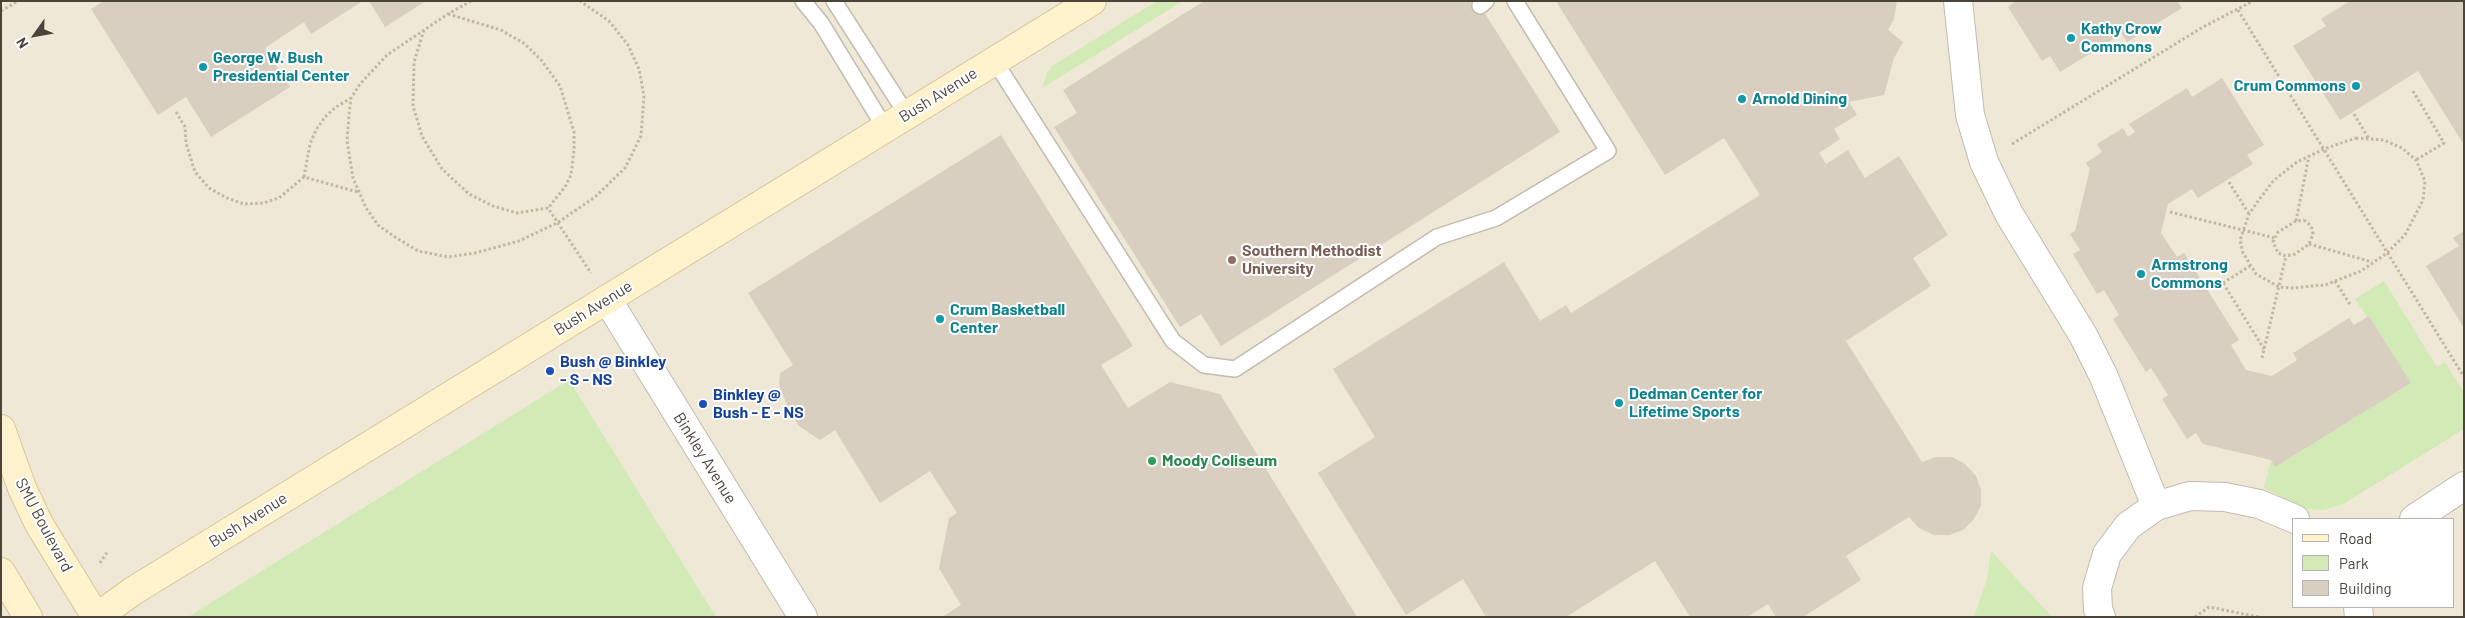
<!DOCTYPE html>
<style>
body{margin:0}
#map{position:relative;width:2465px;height:618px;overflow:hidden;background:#f6f3ec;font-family:Barlow,sans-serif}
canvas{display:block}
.frame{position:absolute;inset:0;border:2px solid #4b4439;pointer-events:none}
.legend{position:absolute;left:2292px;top:518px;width:162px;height:90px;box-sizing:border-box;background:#fff;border:1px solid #b7b4b0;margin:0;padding:6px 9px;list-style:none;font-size:15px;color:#4b4439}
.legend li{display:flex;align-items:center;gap:10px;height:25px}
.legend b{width:25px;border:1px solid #b7b4b0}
.north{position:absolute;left:10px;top:10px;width:50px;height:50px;-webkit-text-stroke:4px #fff;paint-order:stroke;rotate:238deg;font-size:14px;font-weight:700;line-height:20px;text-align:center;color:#4b4439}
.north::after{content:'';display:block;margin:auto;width:18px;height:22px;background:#4b4439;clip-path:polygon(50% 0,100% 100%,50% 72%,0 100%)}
</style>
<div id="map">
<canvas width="2465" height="618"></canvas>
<div class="frame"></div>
<ul class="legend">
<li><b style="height:6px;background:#fff3cd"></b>Road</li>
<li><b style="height:14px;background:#d2eab5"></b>Park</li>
<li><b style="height:14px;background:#d8cfc1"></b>Building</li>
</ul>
<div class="north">N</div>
</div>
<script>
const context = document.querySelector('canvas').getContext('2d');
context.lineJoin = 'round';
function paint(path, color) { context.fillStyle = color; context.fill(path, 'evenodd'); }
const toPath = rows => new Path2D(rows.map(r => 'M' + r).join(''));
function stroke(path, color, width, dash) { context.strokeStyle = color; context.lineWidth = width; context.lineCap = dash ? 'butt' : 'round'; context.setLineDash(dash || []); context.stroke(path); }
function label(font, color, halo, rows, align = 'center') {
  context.font = font + ' Barlow,sans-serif'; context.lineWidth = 4; context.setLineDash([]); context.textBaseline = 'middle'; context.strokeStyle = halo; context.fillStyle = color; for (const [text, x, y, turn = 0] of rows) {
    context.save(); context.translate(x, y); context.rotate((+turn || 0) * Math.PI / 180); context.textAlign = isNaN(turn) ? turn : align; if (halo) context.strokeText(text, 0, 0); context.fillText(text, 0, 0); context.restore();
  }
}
paint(toPath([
 [1,1,2464,1,2464,617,1,617],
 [2294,519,2454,519,2454,607,2294,607]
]), '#efe8d6');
paint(toPath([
 [1157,1,1183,1,1042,88,1047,73,1052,66],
 [2384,281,2437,367,2445,362,2464,393,2464,429,2345,503,2324,510,2306,509,2264,488,2271,460,2275,467,2411,383,2369,316,2367,317,2355,299],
 [569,380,716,617,188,617],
 [1991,551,2052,617,1974,617,1987,579]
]), '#d2eab5');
paint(toPath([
 [104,1,363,1,311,34,304,22,265,48,290,87,211,137,186,97,158,115,91,9],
 [369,1,426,1,385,27],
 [1204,1,1477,1,1560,132,1221,346,1201,314,1180,327,1054,127,1077,113,1063,90],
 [1559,1,1897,1,1894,19,1888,30,1903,42,1894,58,1884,95,1849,102,1857,115,1834,129,1840,139,1819,153,1826,164,1848,150,1865,178,1899,156,1948,235,1913,258,1931,286,1846,341,1922,462,1936,457,1952,457,1965,464,1976,476,1981,490,1981,506,1974,519,1963,530,1949,535,1934,535,1919,528,1909,517,1846,556,1861,580,1803,617,1776,617,1768,604,1747,617,1690,617,1655,561,1566,617,1486,617,1463,579,1406,615,1318,473,1375,437,1333,369,1504,262,1540,321,1566,305,1571,313,1760,195,1724,138,1665,175,1557,3],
 [2016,1,2177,1,2182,8,2127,42,2122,34,2060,72,2050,56,2042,61,2008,7],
 [2350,1,2464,1,2464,145,2418,71,2340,120,2293,46,2326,26,2321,19],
 [2222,78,2264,145,2247,155,2253,164,2198,198,2192,189,2168,204,2161,233,2177,257,2184,253,2239,340,2231,345,2246,370,2272,376,2297,360,2293,353,2349,318,2354,325,2369,316,2411,383,2275,467,2271,460,2203,444,2196,433,2187,439,2162,399,2168,395,2151,368,2146,372,2113,319,2119,315,2104,290,2097,294,2073,254,2080,250,2070,234,2075,231,2090,169,2086,163,2102,152,2097,144,2123,128,2128,137,2135,132,2129,124,2187,88,2192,97],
 [1001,135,1133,346,1101,365,1128,408,1170,382,1220,394,1357,617,942,617,961,605,939,568,949,518,957,513,930,471,880,503,835,430,820,440,799,426,789,410,779,385,780,373,793,365,748,293],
 [2464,231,2464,328,2426,266,2459,246,2453,238]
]), '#d8cfc1');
const lane = toPath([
 [803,1,821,23,885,128],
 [834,1,907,115],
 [1480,6,1486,1],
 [994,60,1173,341,1204,365,1235,369,1437,237,1496,218,1608,151,1515,1]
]);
const street = toPath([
 [1958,1,1970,115,1984,162,2009,214,2083,335,2104,377,2156,506],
 [607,299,803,617],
 [2414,519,2464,486],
 [2358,607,2359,617],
 [2101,617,2098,609,2097,588,2107,554,2128,526,2156,506,2190,496,2225,497,2259,504,2295,519]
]);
const secondary = toPath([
 [1,429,22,488,39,524,96,617],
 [1,572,28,617],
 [97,617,133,591,1092,1]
]);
stroke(lane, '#c2bbae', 18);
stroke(street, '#c2bbae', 30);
stroke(secondary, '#d6c79b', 30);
stroke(toPath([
 [471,1,448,14,387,55,360,84,351,98,349,115,347,141,353,178,366,208,378,225,395,237,418,251,448,257,475,253,519,241,557,223,595,197,625,168,641,136,644,96,639,69,628,45,609,21,580,1],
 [2238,10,2464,377],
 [1,11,18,1],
 [448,14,501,30,525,44,542,61,560,86,574,132,574,150,571,175,565,187,548,208],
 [424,30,414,62,413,106,422,136,442,169,469,194,493,206,517,213,548,208,591,273],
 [2413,91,2444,143,2416,160],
 [176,112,185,127,186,143,195,172,209,188,227,198,244,204,263,203,279,198,304,177,358,192],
 [2354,114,2369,139],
 [2356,138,2384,140,2402,148,2416,160,2425,181,2423,200,2405,235,2387,253,2361,271,2325,285,2292,288,2279,287,2256,274,2243,253,2240,240,2249,214,2261,197,2274,180,2297,162,2324,149,2356,138],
 [2012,144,2203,27,2253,1],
 [304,177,310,144,316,130,325,117,336,107,351,98],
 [2229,182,2249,214],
 [2170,212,2275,238],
 [2304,220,2311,226,2313,234,2309,244,2295,254,2286,256,2278,253,2273,242,2278,232,2296,221,2304,220],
 [2296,221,2309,156],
 [2309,244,2372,262],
 [2335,281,2351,306],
 [2223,283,2250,266],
 [2219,285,2223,283,2264,349],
 [2262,358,2286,256],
 [100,563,108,551],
 [2195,617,2209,607,2259,617]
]), '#c4b79f', 3, [2.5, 2.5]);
stroke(lane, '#fff', 15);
stroke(street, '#fff', 28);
stroke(secondary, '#fff3cd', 28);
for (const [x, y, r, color] of [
 [2071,38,5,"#0f9aa8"],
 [203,67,5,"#0f9aa8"],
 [2356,86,5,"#0f9aa8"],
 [1742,99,5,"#0f9aa8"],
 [1232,260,5,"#8d6e63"],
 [2141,274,5,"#0f9aa8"],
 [940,319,5,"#0f9aa8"],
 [550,371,5,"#1a4fb4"],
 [1619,403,5,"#0f9aa8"],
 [703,404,5,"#1a4fb4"],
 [1152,461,5,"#2e9e5b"]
]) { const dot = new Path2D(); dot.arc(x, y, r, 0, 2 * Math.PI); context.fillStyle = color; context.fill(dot); stroke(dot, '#fff', 2); }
label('bold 16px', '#0d838f', '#fff', [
 ["Kathy Crow",2081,29],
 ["Commons",2081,47],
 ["George W. Bush",213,58],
 ["Presidential Center",213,76],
 ["Crum Commons",2346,86,"right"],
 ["Arnold Dining",1752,99],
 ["Armstrong",2151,265],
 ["Commons",2151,283],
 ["Crum Basketball",950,310],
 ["Center",950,328],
 ["Dedman Center for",1629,394],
 ["Lifetime Sports",1629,412]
], 'left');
label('16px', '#4b4439', '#fff', [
 ["Bush Avenue",938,95,-32],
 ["Bush Avenue",593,308,-32],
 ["Binkley Avenue",705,458,58],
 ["Bush Avenue",248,520,-32],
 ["SMU Boulevard",44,525,62]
]);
label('bold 16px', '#785e54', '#fff', [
 ["Southern Methodist",1242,251],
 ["University",1242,269]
], 'left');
label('bold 16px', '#164399', '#fff', [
 ["Bush @ Binkley",560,362],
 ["- S - NS",560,380],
 ["Binkley @",713,395],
 ["Bush - E - NS",713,413]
], 'left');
label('bold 16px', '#27864d', '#fff', [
 ["Moody Coliseum",1162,461]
], 'left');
</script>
